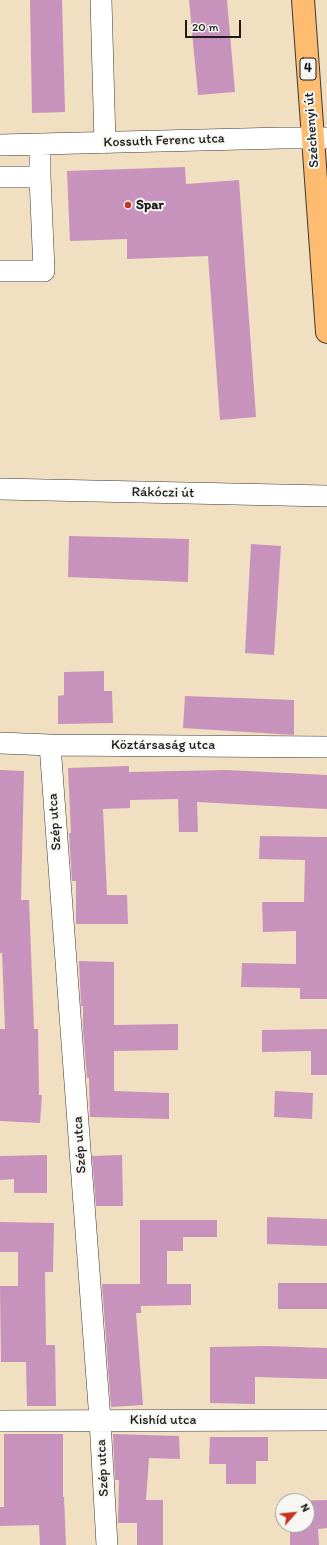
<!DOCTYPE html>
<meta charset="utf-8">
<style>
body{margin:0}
#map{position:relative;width:327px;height:1545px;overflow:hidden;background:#f1dfc1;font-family:Itim,sans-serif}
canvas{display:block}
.north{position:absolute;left:275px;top:1493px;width:40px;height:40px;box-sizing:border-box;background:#f6f6f2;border:1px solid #9f9f9c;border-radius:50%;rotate:63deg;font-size:11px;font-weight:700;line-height:16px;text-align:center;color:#1c1c1c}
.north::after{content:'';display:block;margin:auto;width:14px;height:18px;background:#c8321e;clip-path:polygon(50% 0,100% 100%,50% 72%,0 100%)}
.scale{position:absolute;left:185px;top:20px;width:56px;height:18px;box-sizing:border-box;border:2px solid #1c1c1c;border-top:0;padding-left:5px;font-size:12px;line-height:14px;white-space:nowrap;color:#1c1c1c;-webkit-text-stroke:3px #f6f6f2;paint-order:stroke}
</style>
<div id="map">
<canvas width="327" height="1545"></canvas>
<div class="north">N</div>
<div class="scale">20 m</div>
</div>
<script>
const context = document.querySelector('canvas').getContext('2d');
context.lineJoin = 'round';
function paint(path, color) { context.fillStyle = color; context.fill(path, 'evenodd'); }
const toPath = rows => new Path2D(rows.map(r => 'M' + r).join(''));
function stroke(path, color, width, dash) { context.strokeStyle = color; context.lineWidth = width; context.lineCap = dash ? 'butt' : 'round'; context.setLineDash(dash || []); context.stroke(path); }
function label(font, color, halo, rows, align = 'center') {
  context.font = font + ' Itim,sans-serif'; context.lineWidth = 4; context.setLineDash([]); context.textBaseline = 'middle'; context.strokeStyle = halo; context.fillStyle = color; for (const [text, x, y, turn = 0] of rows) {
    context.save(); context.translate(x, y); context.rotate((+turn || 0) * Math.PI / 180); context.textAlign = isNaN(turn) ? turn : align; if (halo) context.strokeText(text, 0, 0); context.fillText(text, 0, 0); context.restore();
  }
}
paint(toPath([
 [30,0,62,0,65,112,32,113],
 [189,0,227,0,235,92,198,95],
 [185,167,186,184,239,180,256,417,220,420,208,256,127,259,127,239,70,241,67,171],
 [69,536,189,539,188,582,68,577],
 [251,544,281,546,274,655,245,653],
 [104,671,104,691,112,691,113,723,58,724,58,696,64,695,64,672],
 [185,696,294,700,294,735,183,728],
 [129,766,129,772,227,770,327,775,327,809,197,802,198,832,179,832,178,799,130,800,130,808,103,809,107,895,127,895,128,924,76,924,76,881,72,881,69,833,71,833,68,768],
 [0,770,24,771,21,900,29,900,34,1029,38,1029,39,1095,42,1095,40,1123,0,1121,0,1029,5,1029,2,953,0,953],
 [260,836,327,837,327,999,300,999,300,988,241,987,242,963,296,964,296,931,263,932,262,902,304,902,305,860,259,859],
 [79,961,114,962,114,1025,178,1024,178,1050,114,1051,114,1091,169,1093,169,1119,90,1117,89,1078,87,1078,83,1030,83,1006,81,1006],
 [327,1029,327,1075,311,1075,311,1051,262,1052,262,1030],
 [275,1091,313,1093,312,1119,274,1117],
 [47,1155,47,1193,14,1193,14,1179,0,1180,0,1156],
 [122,1155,123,1206,96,1206,92,1156],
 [267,1217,327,1219,327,1246,267,1244],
 [140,1220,217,1220,217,1237,183,1237,183,1251,167,1251,167,1284,191,1284,191,1305,141,1306,141,1313,136,1313,143,1405,111,1407,102,1284,140,1284],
 [0,1222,54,1223,53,1272,45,1272,46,1345,55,1345,56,1406,27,1406,26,1362,1,1362,0,1286,18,1286,18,1252,0,1252],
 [278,1283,327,1283,327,1309,278,1309],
 [266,1346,327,1348,327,1379,255,1377,255,1404,210,1403,210,1347],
 [4,1434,63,1434,63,1497,64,1497,66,1545,40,1545,39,1525,0,1526,0,1507,4,1507],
 [113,1434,179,1436,180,1459,149,1458,146,1500,163,1500,163,1545,137,1545,137,1523,118,1523,119,1480,115,1480],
 [210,1437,268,1437,268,1461,256,1461,256,1484,226,1484,226,1464,209,1464],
 [327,1500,327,1528,318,1529,319,1545,290,1545,290,1525,307,1525,307,1501,290,1501]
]), '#c792bc');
const minor = toPath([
 [101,0,105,143],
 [0,145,282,138,327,138],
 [0,177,40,177,40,145],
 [0,271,44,271,40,177],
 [0,489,327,496],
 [0,743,50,745,327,747],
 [50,745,100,1420,107,1545],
 [0,1421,327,1420]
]);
const major = toPath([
 [303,0,327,332]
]);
stroke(minor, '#3c3935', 22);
stroke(major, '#3c3935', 24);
stroke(minor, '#fff', 21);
stroke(major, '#febc70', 22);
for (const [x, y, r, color] of [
 [128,205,4,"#c8321e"]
]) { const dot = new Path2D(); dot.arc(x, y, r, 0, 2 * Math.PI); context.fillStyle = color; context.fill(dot); stroke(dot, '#f6f6f2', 1.5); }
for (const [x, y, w] of [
 [308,69,16]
]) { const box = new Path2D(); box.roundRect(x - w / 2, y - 11, w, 22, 3); context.fillStyle = '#f6f6f2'; context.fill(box); stroke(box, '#1c1c1c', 1); }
label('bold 13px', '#1c1c1c', null, [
 ["4",308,69]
]);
label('14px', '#1c1c1c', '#f6f6f2', [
 ["Széchenyi út",312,130,-94],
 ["Kossuth Ferenc utca",164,141,-2],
 ["Rákóczi út",163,493,1],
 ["Köztársaság utca",163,745],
 ["Szép utca",55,822,-94],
 ["Szép utca",80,1145,-94],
 ["Kishíd utca",163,1420],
 ["Szép utca",103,1468,-93]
]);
label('bold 14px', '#1c1c1c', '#f6f6f2', [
 ["Spar",136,205]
], 'left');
</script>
